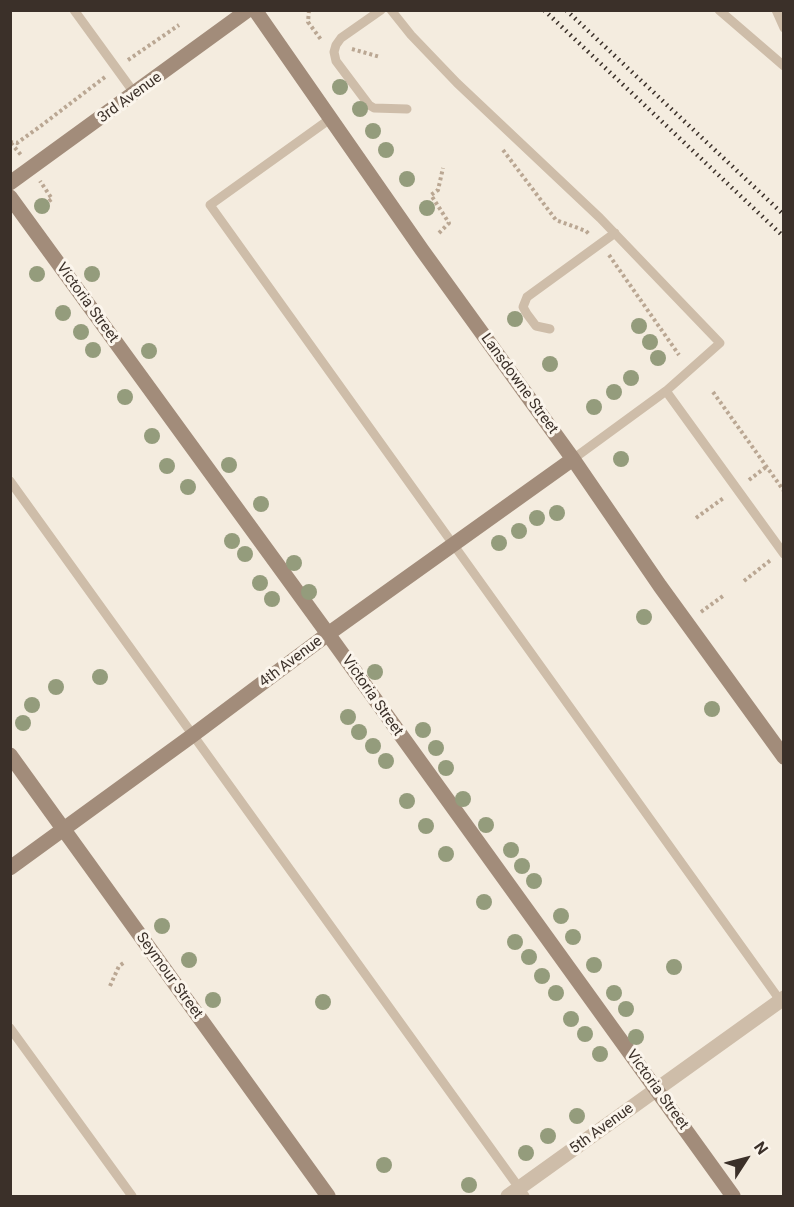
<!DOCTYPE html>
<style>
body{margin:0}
#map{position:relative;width:794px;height:1207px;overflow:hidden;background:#f4ecdf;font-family:Roboto,sans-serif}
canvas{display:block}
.frame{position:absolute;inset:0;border:12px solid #3b3029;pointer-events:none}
.north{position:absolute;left:716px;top:1129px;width:60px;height:60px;-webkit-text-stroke:4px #fbf5ec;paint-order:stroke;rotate:54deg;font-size:16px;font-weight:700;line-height:24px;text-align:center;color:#3b3029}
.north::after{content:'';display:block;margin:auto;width:21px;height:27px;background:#3b3029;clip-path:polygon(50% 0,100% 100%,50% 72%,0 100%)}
</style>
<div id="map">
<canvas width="794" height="1207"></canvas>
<div class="frame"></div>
<div class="north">N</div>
</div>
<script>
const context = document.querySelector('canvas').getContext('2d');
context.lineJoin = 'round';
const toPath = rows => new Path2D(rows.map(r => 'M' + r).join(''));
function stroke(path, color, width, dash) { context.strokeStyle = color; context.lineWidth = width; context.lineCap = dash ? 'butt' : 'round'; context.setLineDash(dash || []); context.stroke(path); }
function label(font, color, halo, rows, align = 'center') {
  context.font = font + ' Roboto,sans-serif'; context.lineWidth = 6; context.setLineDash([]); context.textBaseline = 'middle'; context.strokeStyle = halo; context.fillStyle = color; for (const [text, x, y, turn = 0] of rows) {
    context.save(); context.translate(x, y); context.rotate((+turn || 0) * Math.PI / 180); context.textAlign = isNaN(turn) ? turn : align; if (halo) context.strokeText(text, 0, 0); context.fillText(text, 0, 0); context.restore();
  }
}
stroke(toPath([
 [309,10,308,22,322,41],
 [352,49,380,57],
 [128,60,179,25],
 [10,142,17,143,38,128,105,77],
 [11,143,21,155],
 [503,150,556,220,586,231,589,234],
 [39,208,52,199,40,181],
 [439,233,449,223,431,195,438,190,443,168],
 [609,255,679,355],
 [713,392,784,491],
 [749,480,766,467],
 [696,518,725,497],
 [744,581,772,559],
 [701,612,723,596],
 [110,986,119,966,125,962]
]), '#baa793', 4, [3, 3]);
stroke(toPath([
 [74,10,135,94],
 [381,10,341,38,336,45,334,52,336,61,369,105,374,108,407,109],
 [391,10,411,35,457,83,600,218,720,343,666,391,573,459],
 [719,10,784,66],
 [776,10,784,28],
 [330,119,210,205,782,1003],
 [550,329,536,326,527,314,523,307,527,297,615,233],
 [666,391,784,554],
 [10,481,525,1196],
 [10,1028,132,1196]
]), '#cebda9', 9);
stroke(toPath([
 [508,1196,784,998]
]), '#cebda9', 15);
stroke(toPath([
 [255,10,422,250,573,459,660,586,784,757],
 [10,183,248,10],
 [10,197,328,634,733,1196],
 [10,755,328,1196],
 [10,868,193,735,328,634,573,459]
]), '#a28c7a', 15);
stroke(toPath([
 [544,10,784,237],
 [566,10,784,215]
]), '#3b3029', 4.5, [1.5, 4.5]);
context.fillStyle = '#949c7c';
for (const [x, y] of [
 [340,87],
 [360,109],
 [373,131],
 [386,150],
 [407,179],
 [42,206],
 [427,208],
 [37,274],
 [92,274],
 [63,313],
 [515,319],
 [639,326],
 [81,332],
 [650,342],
 [93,350],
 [149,351],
 [658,358],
 [550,364],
 [631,378],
 [614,392],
 [125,397],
 [594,407],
 [152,436],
 [621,459],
 [229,465],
 [167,466],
 [188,487],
 [261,504],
 [557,513],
 [537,518],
 [519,531],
 [232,541],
 [499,543],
 [245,554],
 [294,563],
 [260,583],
 [309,592],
 [272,599],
 [644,617],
 [375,672],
 [100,677],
 [56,687],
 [32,705],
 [712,709],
 [348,717],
 [23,723],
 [423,730],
 [359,732],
 [373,746],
 [436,748],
 [386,761],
 [446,768],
 [463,799],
 [407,801],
 [486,825],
 [426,826],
 [511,850],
 [446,854],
 [522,866],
 [534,881],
 [484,902],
 [561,916],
 [162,926],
 [573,937],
 [515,942],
 [529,957],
 [189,960],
 [594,965],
 [674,967],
 [542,976],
 [556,993],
 [614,993],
 [213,1000],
 [323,1002],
 [626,1009],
 [571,1019],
 [585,1034],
 [636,1037],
 [600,1054],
 [577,1116],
 [548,1136],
 [526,1153],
 [384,1165],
 [469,1185]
]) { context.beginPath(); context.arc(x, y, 8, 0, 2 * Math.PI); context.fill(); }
label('15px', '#3b3029', '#fbf5ec', [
 ["3rd Avenue",130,98,-36],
 ["Victoria Street",87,303,54],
 ["Lansdowne Street",519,384,54],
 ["4th Avenue",291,662,-37],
 ["Victoria Street",372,696,55],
 ["Seymour Street",169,976,54],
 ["Victoria Street",657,1090,54],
 ["5th Avenue",602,1129,-36]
]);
</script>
